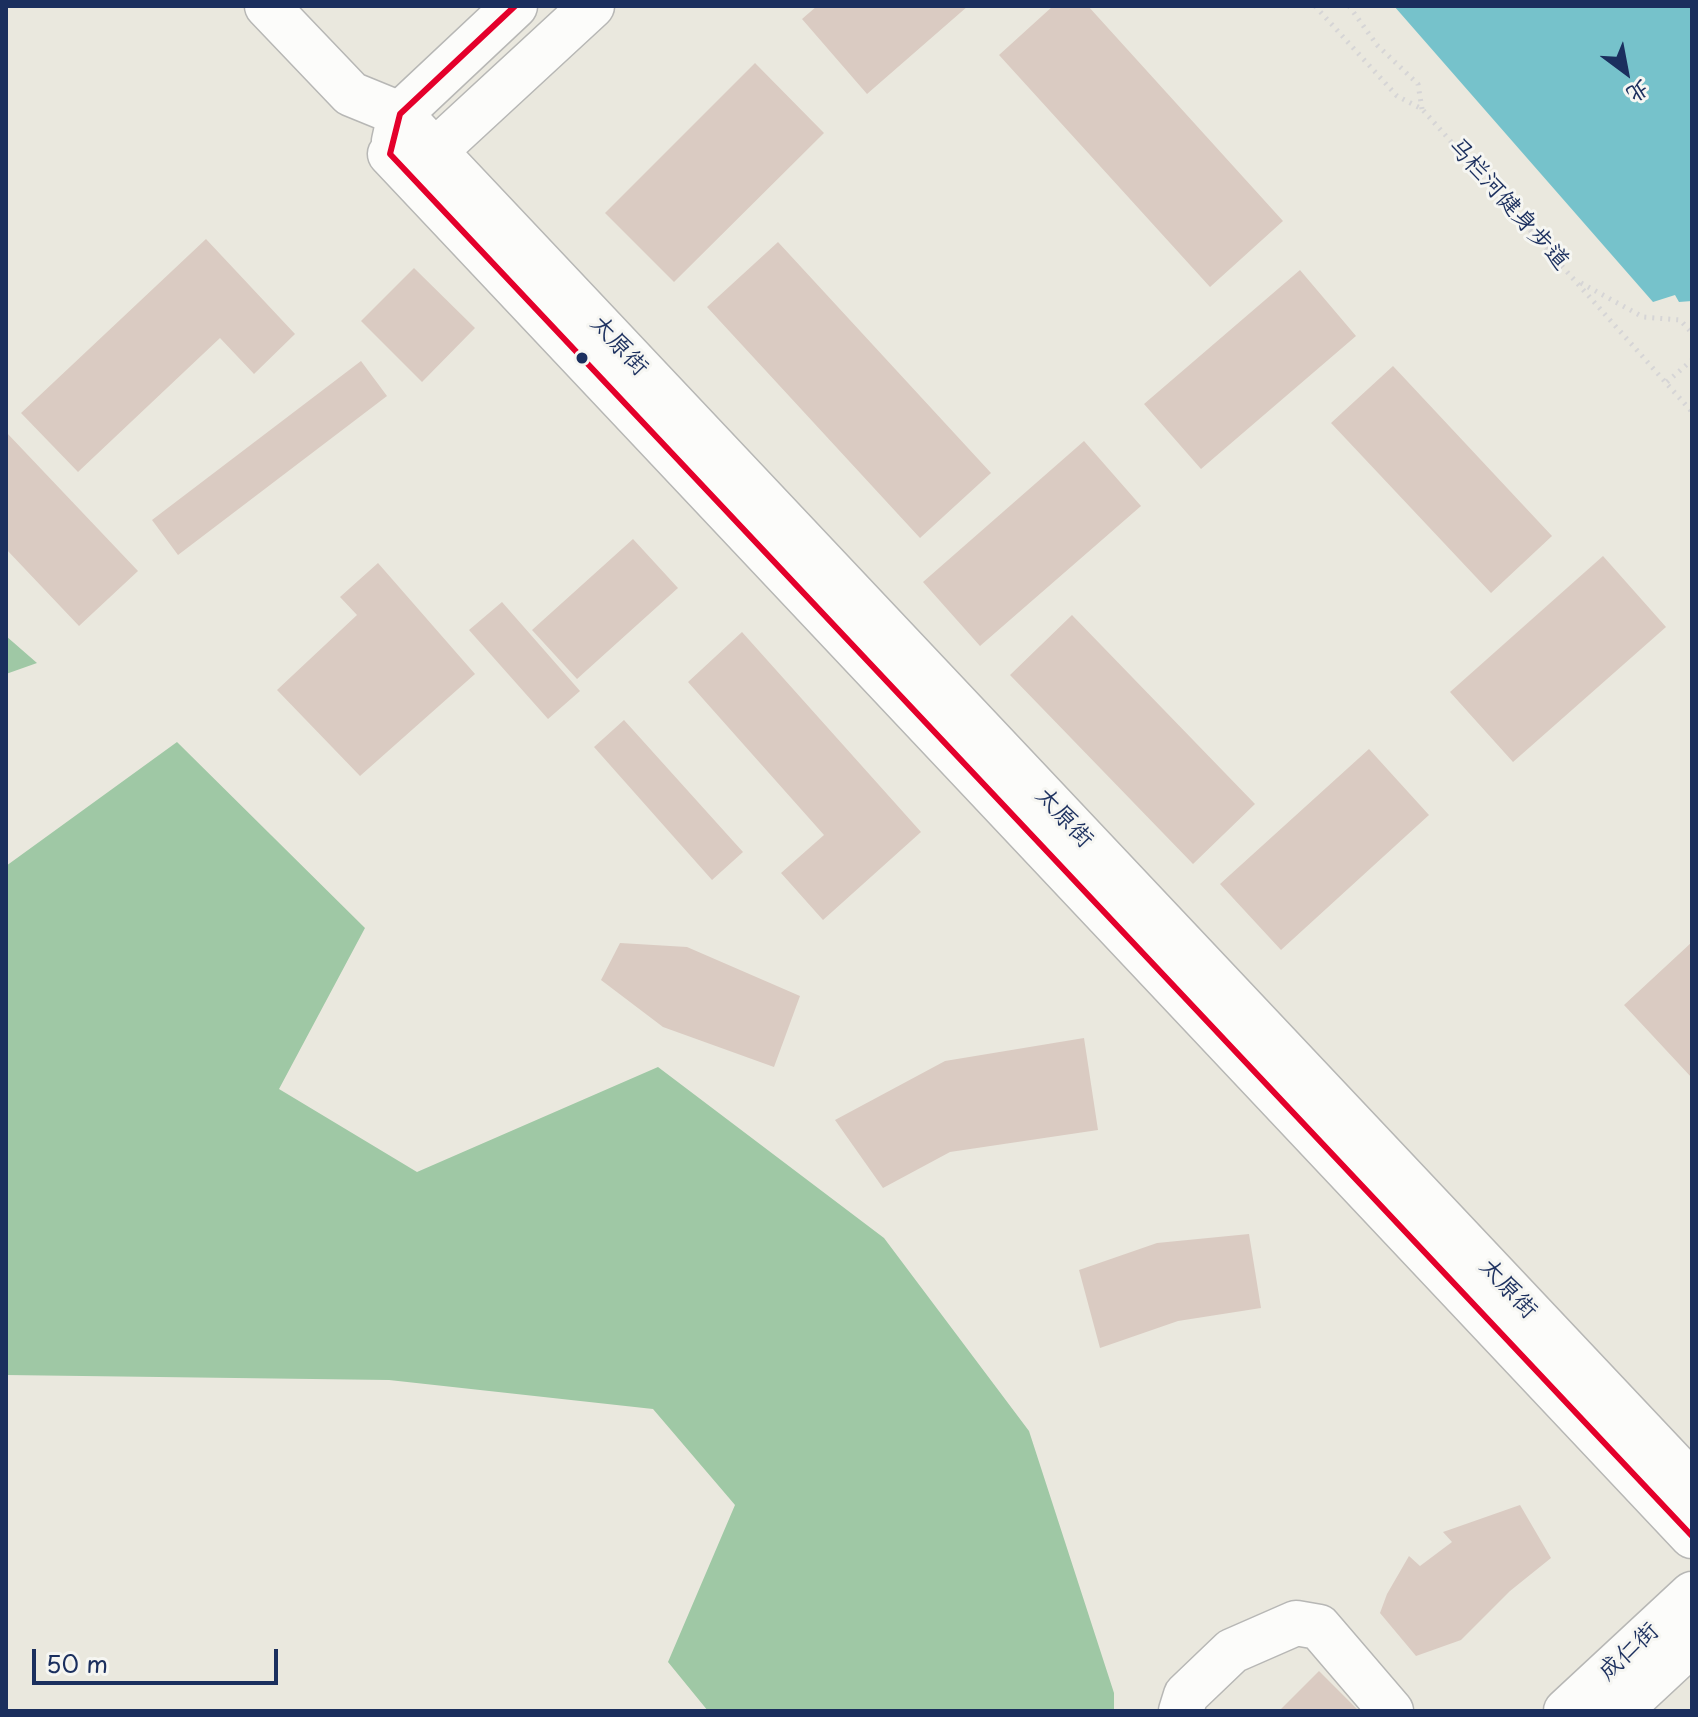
<!DOCTYPE html>
<meta charset="utf-8">
<style>
body{margin:0}
#map{position:relative;width:1698px;height:1717px;overflow:hidden;background:#eae8de;font-family:"Playpen Sans","LXGW WenKai TC",sans-serif}
canvas{display:block}
.frame{position:absolute;inset:0;border:8px solid #1b2f5e;pointer-events:none}
.north{position:absolute;left:1586px;top:32px;width:80px;height:80px;-webkit-text-stroke:6px #f6f6f2;paint-order:stroke;rotate:148deg;font-size:22px;font-weight:700;line-height:32px;text-align:center;color:#1b2f5e}
.north::after{content:'';display:block;margin:auto;width:28px;height:36px;background:#1b2f5e;clip-path:polygon(50% 0,100% 100%,50% 72%,0 100%)}
.scale{position:absolute;left:32px;top:1649px;width:246px;height:36px;box-sizing:border-box;border:4px solid #1b2f5e;border-top:0;padding-left:10px;font-size:24px;line-height:28px;white-space:nowrap;color:#1b2f5e;-webkit-text-stroke:6px #f6f6f2;paint-order:stroke}
</style>
<div id="map">
<canvas width="1698" height="1717"></canvas>
<div class="frame"></div>
<div class="north">北</div>
<div class="scale">50 m</div>
</div>
<script>
const context = document.querySelector('canvas').getContext('2d');
context.lineJoin = 'round';
function paint(path, color) { context.fillStyle = color; context.fill(path, 'evenodd'); }
const toPath = rows => new Path2D(rows.map(r => 'M' + r).join(''));
function stroke(path, color, width, dash) { context.strokeStyle = color; context.lineWidth = width; context.lineCap = dash ? 'butt' : 'round'; context.setLineDash(dash || []); context.stroke(path); }
function label(font, color, halo, rows, align = 'center') {
  context.font = font + ' "Playpen Sans","LXGW WenKai TC",sans-serif'; context.lineWidth = 6; context.setLineDash([]); context.textBaseline = 'middle'; context.strokeStyle = halo; context.fillStyle = color; for (const [text, x, y, turn = 0] of rows) {
    context.save(); context.translate(x, y); context.rotate((+turn || 0) * Math.PI / 180); context.textAlign = isNaN(turn) ? turn : align; if (halo) context.strokeText(text, 0, 0); context.fillText(text, 0, 0); context.restore();
  }
}
paint(toPath([
 [6,636,37,663,6,674],
 [177,742,365,928,279,1089,417,1172,658,1067,884,1238,1029,1431,1114,1693,1114,1711,708,1711,668,1662,735,1505,653,1409,389,1380,6,1375,6,866]
]), '#9fc8a5');
paint(toPath([
 [1394,6,1692,6,1692,301,1679,302,1675,295,1653,302]
]), '#76c2cb');
paint(toPath([
 [817,6,968,6,867,94,802,19],
 [1053,6,1088,6,1283,221,1210,287,999,55],
 [755,63,824,133,674,282,605,213],
 [206,239,295,334,254,374,220,338,78,472,21,413],
 [778,242,991,473,920,538,707,307],
 [414,268,475,328,422,382,361,321],
 [1300,270,1356,336,1201,469,1144,404],
 [361,361,387,396,178,555,152,520],
 [1393,366,1552,536,1491,593,1331,423],
 [6,432,138,571,79,626,6,549],
 [1084,441,1141,506,980,646,923,582],
 [633,539,678,588,577,679,532,630],
 [1603,556,1666,627,1513,762,1450,692],
 [378,563,475,674,360,776,277,690,357,615,340,597],
 [502,602,580,691,548,719,469,630],
 [1072,615,1255,804,1193,864,1010,675],
 [742,632,921,832,823,920,781,873,824,835,688,682],
 [624,720,743,852,712,880,594,747],
 [1369,749,1429,815,1281,950,1220,884],
 [1692,942,1692,1078,1624,1005],
 [620,943,687,947,800,996,774,1067,663,1027,601,980],
 [1084,1038,1098,1130,950,1152,883,1188,835,1120,945,1061],
 [1249,1234,1261,1308,1178,1321,1100,1348,1079,1270,1157,1243],
 [1520,1505,1551,1558,1510,1591,1461,1640,1416,1656,1380,1613,1387,1594,1409,1556,1420,1566,1452,1542,1443,1532],
 [1319,1671,1359,1711,1279,1711]
]), '#dacbc2');
const minor = toPath([
 [267,6,351,94,400,114],
 [1181,1711,1186,1695,1232,1651,1296,1623,1319,1627,1391,1711],
 [1566,1711,1692,1594],
 [1619,1711,1692,1643]
]);
const major = toPath([
 [400,114,1692,1484],
 [394,141,400,114,515,6],
 [409,153,435,151,592,6],
 [390,154,1692,1536]
]);
stroke(minor, '#b7b7b5', 47);
stroke(major, '#b7b7b5', 47);
stroke(toPath([
 [1315,6,1397,96,1422,109,1692,412],
 [1349,6,1377,45,1418,84,1422,109],
 [1581,283,1643,317,1680,320,1692,333],
 [1667,382,1692,360]
]), '#d6d5d6', 5, [2, 6]);
stroke(minor, '#fcfcfa', 44);
stroke(major, '#fcfcfa', 44);
stroke(toPath([
 [515,6,400,114,390,154,1692,1536]
]), '#e4002b', 6);
for (const [x, y, r, color] of [
 [582,358,7,"#1b2f5e"]
]) { const dot = new Path2D(); dot.arc(x, y, r, 0, 2 * Math.PI); context.fillStyle = color; context.fill(dot); stroke(dot, '#f6f6f2', 3); }
label('24px', '#1b2f5e', '#f6f6f2', [
 ["马栏河健身步道",1508,204,48],
 ["太原街",619,346,47],
 ["太原街",1064,818,47],
 ["太原街",1508,1289,47],
 ["成仁街",1629,1652,-43]
]);
</script>
